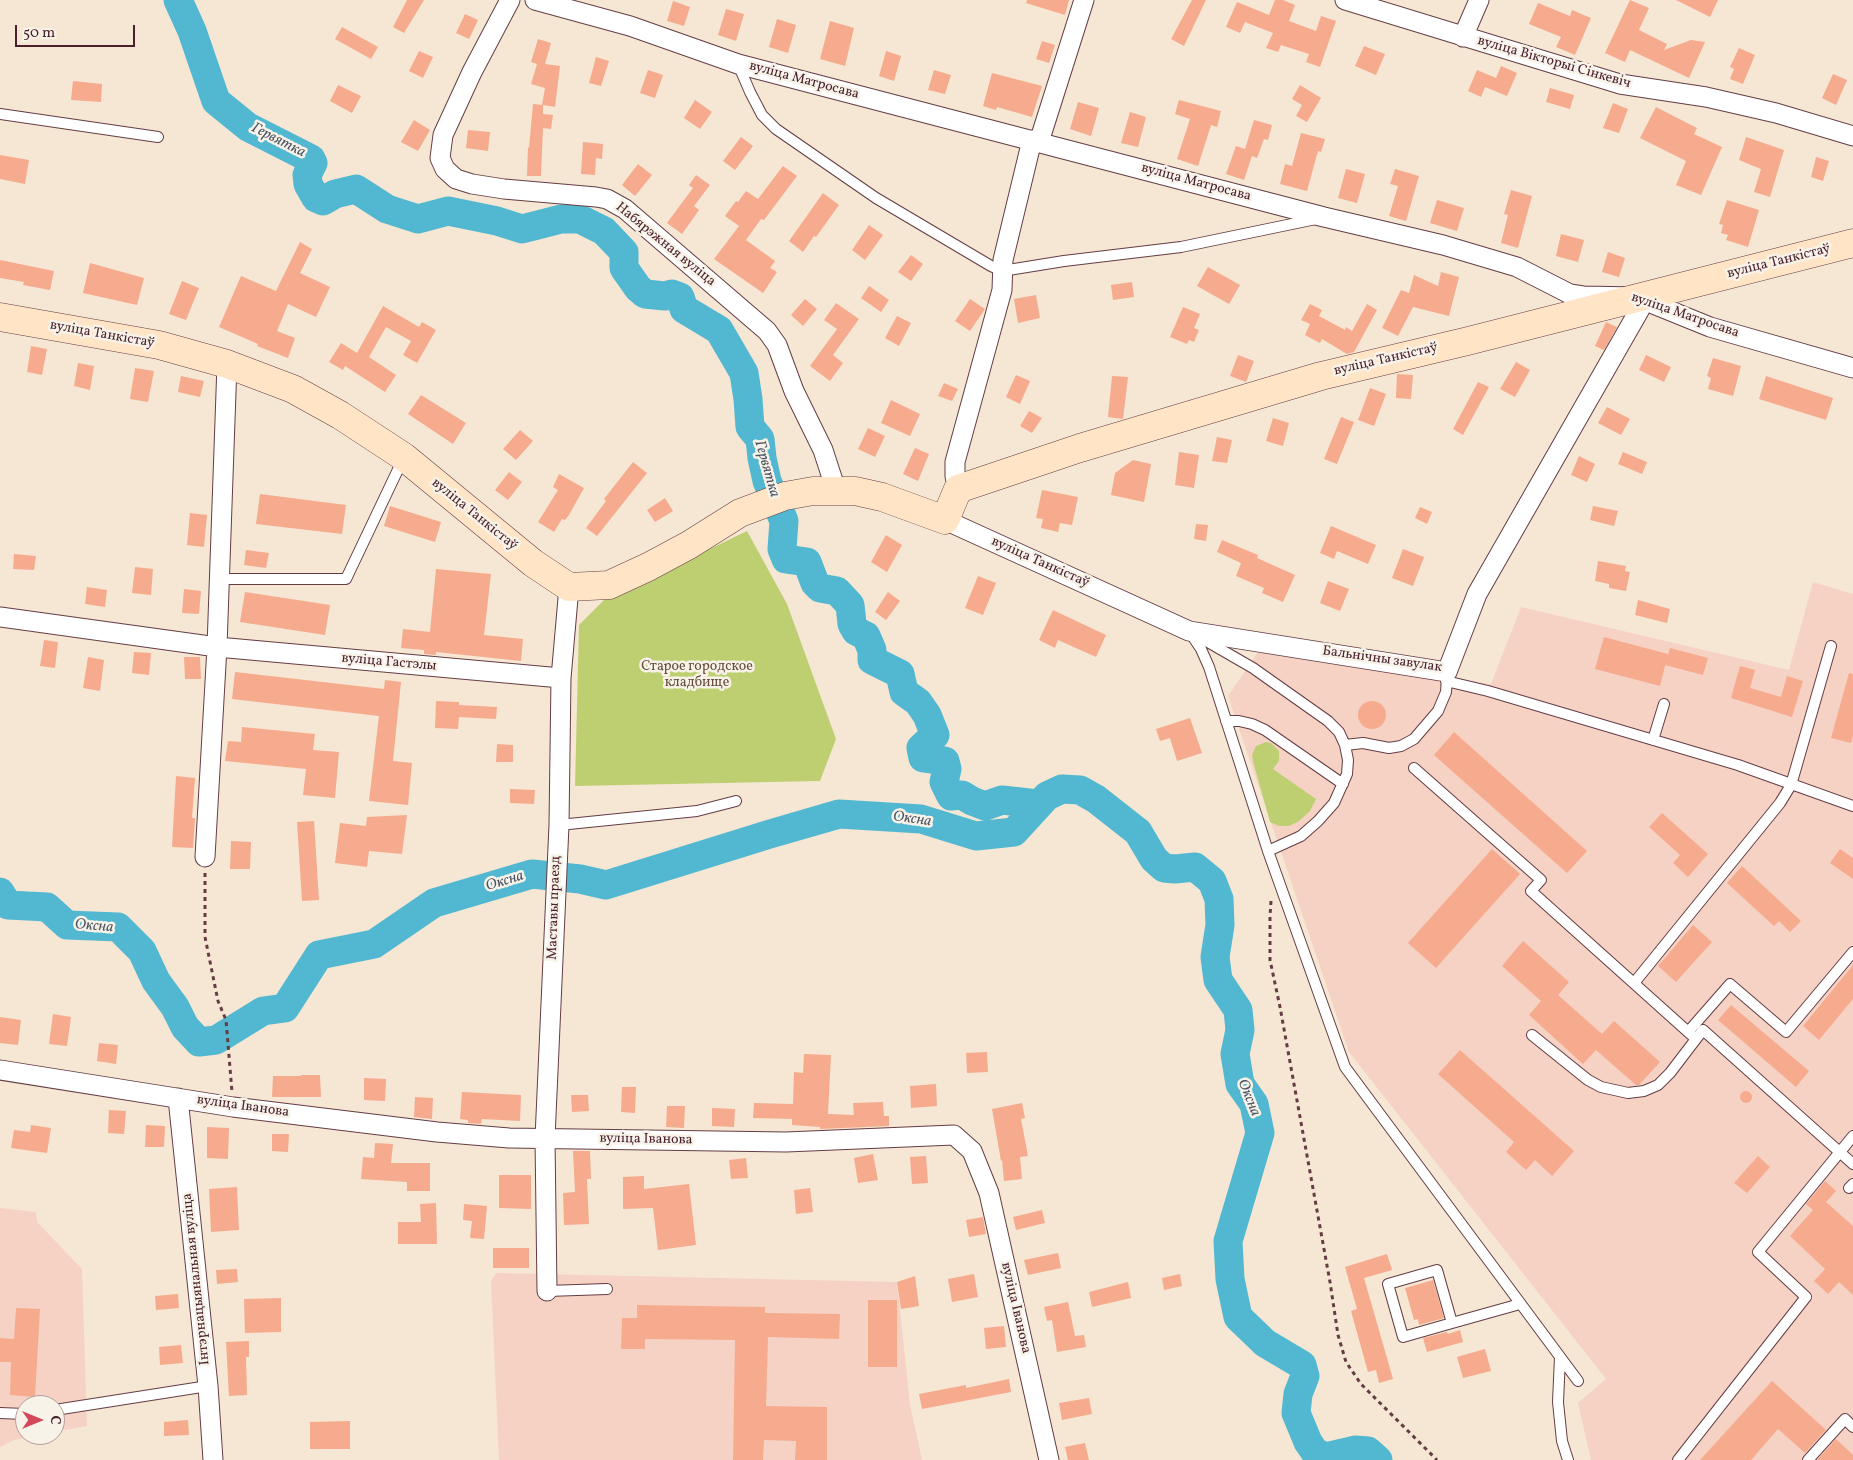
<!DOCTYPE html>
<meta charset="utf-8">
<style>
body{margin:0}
#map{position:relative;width:1853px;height:1460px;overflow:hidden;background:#f5e7d3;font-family:Vollkorn,serif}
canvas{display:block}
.north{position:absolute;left:15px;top:1395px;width:50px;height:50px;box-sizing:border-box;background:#f7f3e8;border:1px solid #b29e9c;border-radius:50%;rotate:90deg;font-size:14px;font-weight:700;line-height:20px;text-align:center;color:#4a1f2b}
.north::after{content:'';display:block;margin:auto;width:18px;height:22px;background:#d1495b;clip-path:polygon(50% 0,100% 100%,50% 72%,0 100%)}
.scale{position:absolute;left:15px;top:25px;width:120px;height:22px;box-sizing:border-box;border:2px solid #4a1f2b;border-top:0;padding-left:6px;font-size:15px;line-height:18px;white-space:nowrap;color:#4a1f2b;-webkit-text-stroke:4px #f7f3e8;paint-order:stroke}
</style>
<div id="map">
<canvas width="1853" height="1460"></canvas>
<div class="north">С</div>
<div class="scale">50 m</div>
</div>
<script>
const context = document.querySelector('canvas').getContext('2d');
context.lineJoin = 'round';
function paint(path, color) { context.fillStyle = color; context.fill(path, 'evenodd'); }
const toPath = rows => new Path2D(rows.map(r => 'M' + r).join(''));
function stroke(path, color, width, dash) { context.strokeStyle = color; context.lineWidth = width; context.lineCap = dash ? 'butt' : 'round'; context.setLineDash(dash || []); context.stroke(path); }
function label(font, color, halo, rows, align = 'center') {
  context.font = font + ' Vollkorn,serif'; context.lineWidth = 5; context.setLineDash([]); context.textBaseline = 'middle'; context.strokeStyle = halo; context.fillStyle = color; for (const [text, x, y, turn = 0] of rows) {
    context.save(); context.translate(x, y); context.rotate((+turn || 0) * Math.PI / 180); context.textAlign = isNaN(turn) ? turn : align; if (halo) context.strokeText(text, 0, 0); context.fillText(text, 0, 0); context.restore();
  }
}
paint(toPath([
 [1813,582,1853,594,1853,1460,1591,1460,1578,1403,1606,1379,1349,1052,1228,696,1259,651,1491,684,1521,607,1789,670],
 [0,1208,36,1212,37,1222,82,1269,87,1426,55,1432,55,1405,25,1405,25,1435,40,1435,14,1440,0,1447],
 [496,1273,897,1282,910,1405,922,1460,499,1460,491,1281]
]), '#f6d2c4');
paint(toPath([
 [747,531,787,604,836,739,820,781,575,786,579,625,604,600],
 [1266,742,1271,743,1279,751,1279,761,1273,769,1316,799,1310,811,1299,821,1289,826,1279,826,1270,822,1253,761,1252,755,1256,746]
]), '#becf72');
stroke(toPath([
 [178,0,192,31,216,101,248,127,311,159,313,163,307,175,308,184,316,198,323,201,335,194,356,189,387,209,418,219,448,211,497,221,522,229,561,219,580,219,604,231,624,252,624,268,638,288,645,294,665,296,672,294,680,297,684,309,719,330,744,373,748,399,750,427,760,439,762,458,767,481,784,521,782,549,786,559,807,562,815,583,820,588,837,591,850,605,852,624,856,631,866,636,872,650,872,660,900,674,904,692,918,702,927,715,935,735,921,748,923,758,945,761,947,769,944,782,951,796,962,795,972,801,985,806,1002,800,1038,804],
 [0,892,8,905,47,907,67,925,118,927,142,951,156,981,175,1007,185,1027,199,1042,216,1040,263,1011,285,1008,319,955,374,944,434,903,532,874,580,879,606,885,770,834,839,814,921,819,976,836,1014,832,1047,796,1062,789,1080,790,1096,799,1138,832,1154,859,1164,868,1175,869,1195,867,1212,881,1219,899,1220,925,1215,957,1218,980,1238,1010,1240,1030,1235,1054,1240,1084,1254,1104,1260,1133,1228,1241,1230,1279,1238,1317,1265,1343,1302,1365,1305,1376,1298,1394,1296,1413,1308,1442,1315,1452,1325,1457,1355,1450,1368,1451,1378,1460]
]), '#52b7d0', 29);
paint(toPath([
 [407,0,424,0,404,33,393,27],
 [1027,0,1069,0,1065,15,1026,3],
 [1192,0,1206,0,1184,46,1171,39],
 [1275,0,1283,0,1295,5,1289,21,1316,31,1321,16,1336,21,1320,67,1306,62,1309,54,1281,45,1278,52,1266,48,1273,33,1245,22,1240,33,1226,27,1237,2,1269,15],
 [1630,0,1649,8,1639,30,1667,44,1664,50,1691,40,1705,42,1689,78,1630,50,1625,62,1605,53],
 [1676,0,1718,0,1710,17],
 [673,1,690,7,684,26,667,21],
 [1538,3,1570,16,1572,10,1591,18,1575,55,1556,47,1561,37,1529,24],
 [726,9,744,14,736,41,718,35],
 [465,14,478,20,469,39,456,33],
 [777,19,796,25,788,53,769,47],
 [830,21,854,28,845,66,820,59],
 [342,27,378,47,371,59,335,39],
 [538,39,551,43,545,64,560,66,555,107,543,105,543,114,553,115,551,129,543,128,541,176,527,176,528,147,529,148,533,104,542,105,545,88,531,84,537,64,531,62],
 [1042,41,1055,45,1049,63,1036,59],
 [1364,46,1385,54,1376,75,1355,66],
 [1739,48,1755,55,1743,84,1730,79,1734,69,1730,67],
 [419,51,433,57,423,78,409,71],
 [886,51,901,56,894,81,879,76],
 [596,57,609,61,601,86,589,83],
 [1501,66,1517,73,1507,96,1485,87,1481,97,1468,91,1477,70,1496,78],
 [648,70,663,75,655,98,640,93],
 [934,70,951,75,945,94,928,90],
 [992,73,1042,86,1032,117,997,107,996,110,983,106],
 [1833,74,1847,80,1836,105,1822,98],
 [73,81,102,84,101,102,71,100],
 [338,85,361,96,352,113,330,101],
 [1300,85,1321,98,1307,122,1296,116,1302,105,1292,99],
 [1550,88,1574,95,1570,109,1546,102],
 [695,100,712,112,700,129,684,118],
 [1179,100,1221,111,1217,127,1211,125,1198,166,1177,159,1190,119,1175,114],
 [1078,102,1099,108,1091,136,1070,129],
 [1613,103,1628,109,1619,133,1603,128],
 [1656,107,1697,128,1694,134,1722,147,1701,195,1676,185,1686,161,1640,138],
 [1130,112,1146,117,1138,147,1121,143],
 [414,120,430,130,418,151,401,142],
 [1254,120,1272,125,1268,140,1264,139,1257,158,1252,156,1244,180,1226,174,1236,146,1245,149],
 [468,130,490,132,488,151,466,148],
 [1301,133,1325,139,1321,152,1318,151,1307,191,1280,184,1285,164,1292,166],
 [741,137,753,146,735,170,723,161],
 [1746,137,1784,150,1770,197,1754,192,1761,169,1739,160],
 [583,142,603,144,602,159,596,158,595,175,581,174],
 [0,155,29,160,25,184,0,179],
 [1816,157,1829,161,1823,181,1811,177],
 [638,164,652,175,635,196,622,185],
 [783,166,797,176,764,220,761,219,746,240,775,261,770,268,777,272,763,293,714,259,739,226,725,216,736,201,738,202,746,191,758,199],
 [1346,169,1365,174,1357,203,1338,198],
 [1395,169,1419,176,1406,221,1389,216,1398,186,1390,184],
 [696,175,710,185,694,206,699,210,682,234,667,223,693,188,689,185],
 [1511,190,1532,196,1518,248,1501,243,1508,215,1504,214],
 [823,193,839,205,816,237,814,236,803,252,789,241],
 [1437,200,1464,208,1457,231,1430,223],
 [1727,200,1759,210,1748,247,1726,240,1728,235,1721,233,1723,225,1719,224],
 [869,225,883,235,865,260,852,250],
 [1561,234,1584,240,1578,262,1556,256],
 [300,242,312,249,300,273,330,287,316,317,288,304,277,331,295,338,288,358,257,346,258,344,219,327,241,276,276,291],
 [1608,252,1625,258,1619,277,1602,272],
 [911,255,923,264,911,281,898,272],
 [0,260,54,271,50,290,23,285,24,282,0,278],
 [90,263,144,278,137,305,83,293],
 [1208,267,1240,285,1229,304,1197,286],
 [1441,272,1459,277,1449,316,1413,307,1398,336,1382,328,1401,290,1409,293,1414,275,1438,286],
 [182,281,199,288,186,320,169,314],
 [1132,282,1134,297,1113,300,1111,285],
 [869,286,889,300,881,312,861,298],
 [1036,295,1040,318,1018,323,1014,299],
 [805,299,817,309,803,326,791,315],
 [970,299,985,309,970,331,955,321],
 [836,303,859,319,833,355,843,363,830,381,810,366,837,329,824,320],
 [1310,304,1322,310,1319,316,1345,330,1346,327,1352,331,1367,304,1377,310,1354,352,1347,354,1322,339,1320,343,1305,335,1310,324,1301,320],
 [383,306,419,327,422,322,436,330,417,363,403,355,411,341,386,327,369,357,396,375,385,392,345,366,343,370,329,362,341,343,357,353],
 [1183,307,1200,314,1194,328,1199,330,1194,342,1189,340,1187,344,1170,337],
 [897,316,911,323,899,346,885,338],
 [1606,322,1617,327,1604,350,1595,346],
 [31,346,47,349,42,375,27,372],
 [1238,355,1254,361,1246,382,1230,376],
 [1646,355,1671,367,1664,382,1639,370],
 [1713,358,1741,366,1733,396,1708,389,1711,378,1707,376],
 [1516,362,1530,370,1515,397,1500,389],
 [78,363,94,366,90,390,74,386],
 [135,368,154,371,148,402,130,399],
 [1397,374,1413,375,1411,399,1396,398],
 [1016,375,1030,381,1020,404,1006,397],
 [181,376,204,381,200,397,178,392],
 [1112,376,1128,377,1123,419,1108,417],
 [1766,376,1833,398,1826,420,1759,399],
 [1478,382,1489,387,1463,435,1453,429],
 [944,383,958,389,952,401,938,396],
 [1370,388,1386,394,1374,426,1358,420],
 [421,395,466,423,453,444,408,414],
 [891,400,920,414,910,436,881,423],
 [1607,407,1630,419,1621,435,1598,423],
 [1029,411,1042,418,1032,433,1020,426],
 [1341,417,1354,422,1337,464,1324,459],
 [1273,418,1289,423,1283,446,1266,441],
 [868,428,885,436,875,457,858,449],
 [520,430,533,441,516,460,503,449],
 [1217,437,1232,440,1227,463,1212,461],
 [915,448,929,454,918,481,903,474],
 [1179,452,1199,455,1194,488,1175,485],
 [1623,452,1647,462,1642,474,1618,464],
 [1579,456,1595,464,1587,482,1571,475],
 [1133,460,1151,464,1144,502,1111,495,1115,473],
 [633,462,647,473,597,536,586,528,606,501,604,499],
 [509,472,522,482,508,500,495,490],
 [559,474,584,488,569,515,565,520,562,519,554,532,538,522,558,490,553,487],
 [1042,490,1078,497,1072,525,1060,523,1058,532,1041,528,1043,519,1036,518],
 [260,494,346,505,342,534,256,524],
 [665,498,673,511,655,522,647,510],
 [390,506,441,522,435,542,384,526],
 [1593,506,1618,511,1614,526,1590,520],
 [1420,507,1432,512,1427,524,1415,518],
 [190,513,207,515,204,547,187,545],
 [1196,524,1208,525,1206,541,1194,539],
 [1331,526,1376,545,1368,564,1337,551,1334,559,1320,553],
 [886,535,902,545,887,572,871,562],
 [1222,540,1258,555,1257,558,1295,575,1283,602,1262,593,1264,588,1236,576,1241,563,1217,552],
 [1403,549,1424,557,1413,586,1392,578],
 [246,550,269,553,266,568,244,565],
 [14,554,36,556,34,570,13,569],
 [1598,561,1626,566,1625,571,1630,572,1626,591,1609,588,1609,584,1595,581],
 [135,567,153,569,151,595,132,593],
 [436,569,491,574,484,635,523,639,521,661,436,652,436,655,424,654,424,650,401,648,403,629,430,632],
 [978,576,996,583,983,615,965,608],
 [1328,581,1349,589,1340,611,1320,603],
 [87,587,107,590,105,607,85,604],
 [184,589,201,591,199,614,182,613],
 [245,592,330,605,325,635,240,622],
 [888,592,900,601,886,620,875,612],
 [1638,600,1670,609,1667,623,1635,615],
 [1053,610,1106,635,1096,657,1058,640,1055,648,1039,640],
 [1604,637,1668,654,1660,686,1595,669],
 [44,640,58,642,55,668,40,666],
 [1670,648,1708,658,1703,675,1665,665],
 [134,652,151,653,149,675,132,673],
 [88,657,104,660,100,691,83,688],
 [184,657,200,657,201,679,185,679],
 [1740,666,1755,670,1750,688,1781,697,1787,676,1803,681,1792,717,1731,698],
 [235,672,384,689,385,680,401,682,393,761,412,763,408,805,369,801,379,716,232,699],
 [1849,673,1853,674,1853,736,1851,743,1831,738],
 [436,701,459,702,459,705,497,707,496,719,459,717,458,729,435,728],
 '1358 715a14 14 0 1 1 28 0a14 14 0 1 1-28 0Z',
 [1190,718,1202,753,1177,761,1170,738,1160,741,1156,729],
 [242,727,315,734,313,750,339,752,335,798,303,795,306,769,225,761,228,741,241,742],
 [1454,732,1587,851,1567,873,1434,755],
 [497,744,513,745,513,762,496,762],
 [176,776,195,778,192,818,195,818,193,848,172,847],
 [510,789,535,790,534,804,510,803],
 [1662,813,1708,854,1688,877,1673,863,1680,855,1649,827],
 [407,815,402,854,369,851,367,867,335,863,340,823,366,826,367,817],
 [314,821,319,900,302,901,297,822],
 [231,841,251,842,250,869,230,869],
 [1492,849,1520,874,1436,968,1408,943],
 [1840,849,1853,858,1853,879,1830,863],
 [1742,866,1801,921,1790,932,1779,921,1774,926,1727,883],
 [1693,925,1712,942,1676,982,1658,966],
 [1523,941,1569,982,1558,995,1602,1034,1614,1021,1660,1062,1639,1085,1636,1085,1596,1050,1583,1064,1529,1015,1541,1001,1502,966],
 [1853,965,1853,999,1819,1040,1803,1026],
 [1731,1005,1809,1071,1796,1087,1718,1020],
 [53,1014,71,1017,67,1046,49,1044],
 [0,1017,21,1020,18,1045,0,1043],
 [99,1043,118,1045,116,1064,97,1061],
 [1460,1050,1574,1151,1552,1176,1535,1160,1526,1170,1506,1152,1514,1142,1438,1074],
 [987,1052,988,1072,967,1073,966,1053],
 [804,1054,831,1055,828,1114,854,1115,853,1103,883,1102,884,1116,889,1116,889,1126,820,1129,820,1127,792,1125,792,1119,753,1118,754,1103,793,1104,794,1072,803,1073],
 [301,1075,320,1075,321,1097,272,1097,273,1076,301,1076],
 [364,1078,386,1079,385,1101,364,1100],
 [936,1084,937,1106,911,1108,910,1086],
 [622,1087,636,1087,635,1113,621,1112],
 '1740 1097a6 6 0 1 1 12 0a6 6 0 1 1-12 0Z',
 [462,1092,521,1095,520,1121,482,1119,481,1124,468,1123,468,1120,460,1119],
 [571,1095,588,1095,589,1111,572,1112],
 [415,1097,433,1098,432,1119,414,1117],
 [1022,1103,1025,1118,1021,1119,1028,1156,1020,1157,1022,1179,1004,1181,1002,1160,1001,1161,992,1109],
 [667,1106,685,1106,684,1128,666,1127],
 [712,1108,735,1109,734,1127,712,1126],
 [109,1110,126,1111,124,1134,108,1133],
 [31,1125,51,1128,47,1153,11,1148,14,1130,30,1132],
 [146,1125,165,1126,164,1147,145,1147],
 [207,1127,229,1128,228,1159,207,1158],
 [272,1134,289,1134,288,1152,272,1151],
 [375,1143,393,1144,391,1163,430,1163,430,1191,407,1191,407,1182,361,1179,363,1157,374,1158],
 [573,1151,590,1151,591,1179,587,1179,589,1224,564,1225,563,1193,575,1192],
 [873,1154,878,1180,858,1183,854,1158],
 [926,1156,928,1183,912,1184,910,1157],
 [1758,1156,1770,1167,1747,1193,1734,1183],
 [746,1158,748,1178,731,1179,729,1160],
 [499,1175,531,1175,531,1209,499,1208],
 [644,1176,644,1189,689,1184,696,1245,658,1250,653,1208,623,1209,623,1177],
 [1825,1181,1836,1191,1826,1202,1853,1226,1853,1295,1839,1282,1828,1294,1814,1281,1825,1269,1790,1236,1813,1210,1806,1204],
 [237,1187,239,1230,211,1232,209,1189],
 [810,1188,813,1212,796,1214,794,1190],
 [436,1203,437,1244,398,1244,398,1222,421,1222,420,1204],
 [464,1204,487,1206,484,1239,470,1238,472,1221,463,1220],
 [1042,1210,1045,1223,1016,1230,1013,1217],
 [983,1217,986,1234,969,1237,966,1220],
 [493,1248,529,1248,529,1268,493,1268],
 [1058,1253,1061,1268,1028,1275,1024,1260],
 [1387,1254,1392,1270,1364,1278,1393,1379,1379,1383,1376,1370,1368,1372,1351,1311,1357,1309,1345,1267],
 [237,1269,238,1282,217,1284,216,1270],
 [974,1274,978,1297,952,1302,948,1279],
 [1180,1274,1182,1286,1164,1290,1162,1278],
 [915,1276,919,1306,901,1309,897,1282],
 [1433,1280,1444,1318,1419,1325,1418,1319,1414,1320,1405,1288],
 [1128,1282,1131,1298,1092,1307,1089,1292],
 [178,1294,179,1308,156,1310,155,1296],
 [281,1298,281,1332,245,1333,244,1299],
 [868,1300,897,1300,897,1367,868,1367],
 [1068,1302,1075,1336,1084,1335,1086,1347,1057,1352,1052,1320,1047,1321,1044,1307],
 [637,1305,765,1307,765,1313,840,1314,839,1339,768,1337,766,1406,827,1407,827,1460,795,1460,796,1441,764,1440,763,1460,733,1460,735,1340,645,1339,645,1349,621,1349,622,1318,637,1318],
 [16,1308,40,1309,35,1397,10,1395,11,1362,0,1362,0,1338,14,1339],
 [1004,1326,1006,1347,986,1349,984,1328],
 [1460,1330,1463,1342,1427,1352,1423,1338,1447,1332,1448,1334],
 [249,1341,249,1357,246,1357,247,1395,229,1396,226,1342],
 [181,1345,183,1363,160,1365,159,1347],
 [1485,1349,1491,1371,1463,1378,1457,1357],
 [1009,1379,1011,1392,922,1409,919,1394,966,1385,966,1388],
 [1772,1381,1826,1430,1805,1453,1778,1429,1751,1460,1700,1460],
 [1089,1398,1092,1414,1062,1420,1059,1403],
 [188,1420,189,1435,164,1436,164,1422],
 [350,1421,350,1449,310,1449,310,1422],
 [1836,1439,1853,1455,1853,1460,1817,1460],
 [1085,1443,1089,1460,1068,1460,1065,1447]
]), '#f6ab8e');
const lane = toPath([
 [738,64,750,92,762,115,776,129,876,198,991,266,1002,271,1064,261,1181,247,1316,219],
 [0,114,158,137],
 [219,579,346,579,403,459],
 [1189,631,1201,649,1209,667,1268,851,1345,1067,1578,1381],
 [1201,638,1253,668,1328,721,1339,732,1345,745,1348,760,1347,774,1334,803,1318,821,1301,836,1268,851],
 [1446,681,1488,691,1738,765,1853,806],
 [1226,721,1239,721,1252,724,1265,730,1343,784],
 [1653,740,1664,704],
 [1345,745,1363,743,1389,748,1401,746,1414,739,1438,711,1446,692,1447,677],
 [1414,768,1541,880,1531,891,1696,1039,1703,1030,1853,1164],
 [559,825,697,811,736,801],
 [1634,983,1780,803,1791,785,1831,646],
 [1688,1032,1730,984,1786,1032,1853,952],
 [1532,1035,1588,1080,1601,1087,1628,1093,1644,1091,1658,1085,1670,1073,1696,1039],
 [1849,1188,1853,1184],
 [547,1291,607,1289],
 [1452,1323,1437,1270,1388,1284,1403,1337,1452,1323,1520,1304],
 [1560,1357,1558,1402,1562,1441,1568,1460],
 [55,1410,208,1386],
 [0,1413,25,1414],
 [1678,1460,1806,1297,1758,1252,1853,1136],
 [1808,1460,1845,1419,1853,1427]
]);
const street = toPath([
 [510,0,472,72,443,135,440,158,445,169,456,179,472,184,504,189,596,197,607,199,625,209,767,331,777,345,794,391,823,450,836,490],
 [535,0,630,26,738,64,1324,217,1443,245,1517,267,1570,294,1583,296,1636,297,1710,327,1853,368],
 [1345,0,1620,84,1706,97,1776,113,1853,136],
 [1463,37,1479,0],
 [1039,142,1084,0],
 [958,489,955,476,955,462,1002,290,1003,260,1032,140],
 [945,520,1189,631,1447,672,1477,594,1640,309,1640,303,1636,297],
 [0,617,217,647,561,678],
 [205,857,217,647,227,364],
 [0,1070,233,1107,437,1132,509,1138,786,1142,954,1135,972,1151,989,1193,1049,1460],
 [178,1098,208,1386,213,1460],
 [547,1291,545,1138,559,825,561,678,569,587]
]);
const secondary = toPath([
 [0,317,159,345,227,364,293,389,340,415,404,457,533,563,569,587,609,585,648,567,689,545,740,513,785,496,813,491,855,491,882,497,945,520,958,489,1080,448,1321,376,1468,341,1853,243]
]);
stroke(lane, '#643d44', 12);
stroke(street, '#643d44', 21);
stroke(secondary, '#643d44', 29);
stroke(toPath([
 [205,873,205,937,218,1001,226,1020,232,1092],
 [1271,901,1270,916,1270,960,1280,1007,1330,1282,1338,1335,1346,1362,1361,1384,1437,1460]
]), '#643d44', 3, [4, 4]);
stroke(lane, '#fff', 10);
stroke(street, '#fff', 19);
stroke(secondary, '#ffe4c6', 28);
label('14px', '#4a1f2b', '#f7f3e8', [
 ["вуліца Вікторыі Сінкевіч",1554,63,16],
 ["вуліца Матросава",804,81,15],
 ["вуліца Матросава",1196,183,15],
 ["Набярэжная вуліца",665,245,39],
 ["вуліца Танкістаў",1779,262,-14],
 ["вуліца Матросава",1685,316,19],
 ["вуліца Танкістаў",102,335,10],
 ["вуліца Танкістаў",1386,360,-13],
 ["вуліца Танкістаў",474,515,39],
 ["вуліца Танкістаў",1040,563,24],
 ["Бальнічны завулак",1382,660,8],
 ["вуліца Гастэлы",389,663,5],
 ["Маставы праезд",555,908,-88],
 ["вуліца Іванова",243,1107,8],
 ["вуліца Іванова",646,1140,1],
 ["Інтэрнацыянальная вуліца",197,1279,-96],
 ["вуліца Іванова",1015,1308,77]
]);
label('14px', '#674b3d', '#f7f3e8', [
 ["Старое городское",697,667],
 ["кладбище",697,683]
]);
label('italic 15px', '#4d5465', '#f7f3e8', [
 ["Гервятка",278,141,27],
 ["Гервятка",766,469,74],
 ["Оксна",912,820,8],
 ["Оксна",505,882,-17],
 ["Оксна",94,927,5],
 ["Оксна",1248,1098,68]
]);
</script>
